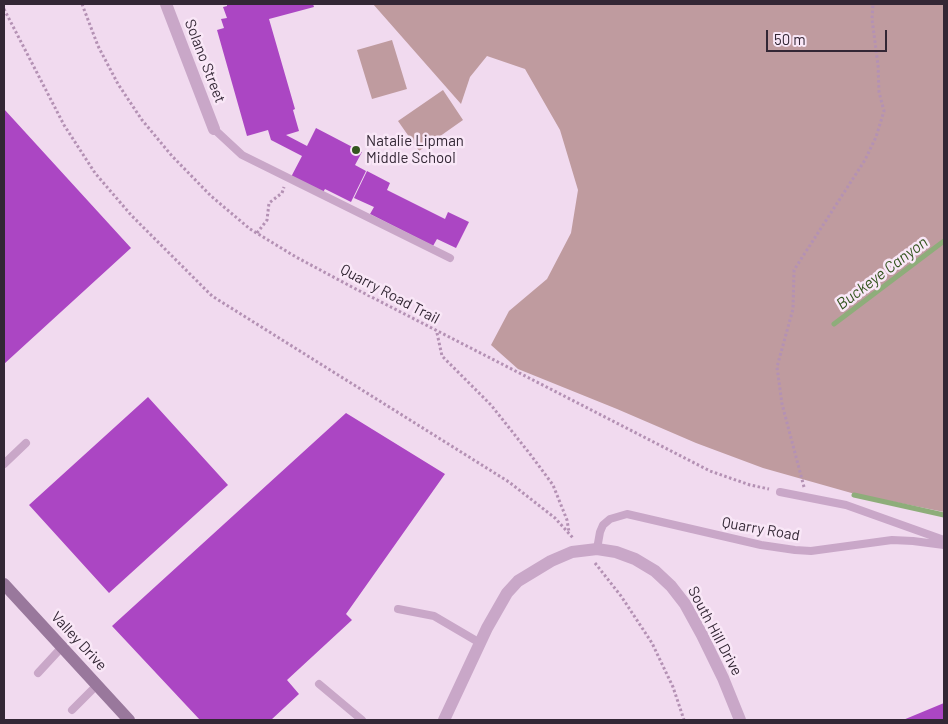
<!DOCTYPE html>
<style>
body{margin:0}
#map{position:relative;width:948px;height:724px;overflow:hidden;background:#f1daef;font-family:Barlow,sans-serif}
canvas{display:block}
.frame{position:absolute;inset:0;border:5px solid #332735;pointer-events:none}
.scale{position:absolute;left:766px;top:30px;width:121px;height:22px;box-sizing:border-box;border:2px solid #332735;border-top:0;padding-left:6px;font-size:15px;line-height:18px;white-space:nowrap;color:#332735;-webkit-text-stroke:4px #f9e7f7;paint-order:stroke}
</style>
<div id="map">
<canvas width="948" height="724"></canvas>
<div class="frame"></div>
<div class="scale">50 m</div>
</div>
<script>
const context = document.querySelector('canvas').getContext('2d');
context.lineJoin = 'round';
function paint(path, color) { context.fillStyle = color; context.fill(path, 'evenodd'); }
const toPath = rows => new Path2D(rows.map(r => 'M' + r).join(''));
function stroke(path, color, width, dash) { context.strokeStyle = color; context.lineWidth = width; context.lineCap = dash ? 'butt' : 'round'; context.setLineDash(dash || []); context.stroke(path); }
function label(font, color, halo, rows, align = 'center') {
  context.font = font + ' Barlow,sans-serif'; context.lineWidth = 5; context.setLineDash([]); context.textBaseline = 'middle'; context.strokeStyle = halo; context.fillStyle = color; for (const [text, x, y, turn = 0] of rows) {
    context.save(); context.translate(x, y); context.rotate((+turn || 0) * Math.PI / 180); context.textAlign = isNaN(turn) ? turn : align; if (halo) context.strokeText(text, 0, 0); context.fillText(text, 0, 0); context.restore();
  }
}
paint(toPath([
 [373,4,944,4,944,512,855,494,763,468,696,443,617,409,518,369,491,345,509,311,547,279,571,233,578,190,560,130,525,69,487,56,470,77,461,104],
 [392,40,407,89,372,99,357,50],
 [443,90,463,120,419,151,398,121]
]), '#bf9b9f');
stroke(toPath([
 [834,324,944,241],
 [854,495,944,515]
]), '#8ead7a', 5);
paint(toPath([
 [227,4,313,4,314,7,269,19,295,109,293,110,299,131,286,135,307,146,316,128,362,152,355,165,366,171,351,202,325,189,322,194,291,177,302,156,271,140,268,130,247,136,217,30,224,28,221,19,227,18,223,7,227,6],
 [4,109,131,248,4,364],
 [367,171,390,183,387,190,445,219,448,212,469,222,456,248,437,239,433,246,370,214,374,207,354,198],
 [148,397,228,485,109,593,29,505],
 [346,413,445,474,346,614,352,620,287,680,299,694,271,720,200,720,112,626],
 [944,703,944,720,903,720]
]), '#ab46c3');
stroke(toPath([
 [82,4,98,46,118,84,142,120,172,156,211,196,250,229,296,257,352,287,710,471,750,485,769,489],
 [4,9,64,125,95,173,131,215,212,296,509,482,555,518,573,538],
 [257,233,267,220,269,203,282,193,284,187],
 [437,333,442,356,491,405,530,454,553,485,567,520,569,532],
 [804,487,782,404,777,367,793,309,794,270,865,160,876,137,884,111,879,92,878,65,872,19,873,4],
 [595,563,621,596,652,643,673,687,684,720]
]), '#b491b4', 3, [2.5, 2.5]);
stroke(toPath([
 [214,129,242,155,450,258],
 [4,464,26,443],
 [780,492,846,505,944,540],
 [597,549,600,532,603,525,610,519,627,514,761,545,795,550,811,551,892,540,913,541,944,545],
 [398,609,434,616,480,643],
 [38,673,62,647],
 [319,684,362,720],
 [72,710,97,685]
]), '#c9a7c8', 8);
stroke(toPath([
 [166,4,214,129]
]), '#c9a7c8', 12);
stroke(toPath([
 [444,720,487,628,507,593,518,581,551,561,572,552,597,549,616,552,635,559,655,571,671,586,685,604,702,635,723,678,740,720]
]), '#c9a7c8', 12);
stroke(toPath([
 [4,584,129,720]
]), '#99789c', 12);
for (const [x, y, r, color] of [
 [356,150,5,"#33551e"]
]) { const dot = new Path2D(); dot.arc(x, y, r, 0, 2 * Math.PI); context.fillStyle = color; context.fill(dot); stroke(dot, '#f9e7f7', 2); }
label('15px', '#332735', '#f9e7f7', [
 ["Solano Street",205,61,69],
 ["Quarry Road Trail",390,294,28],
 ["Quarry Road",761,529,10],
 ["South Hill Drive",715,631,62],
 ["Valley Drive",79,641,47]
]);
label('15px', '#332735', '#f9e7f7', [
 ["Natalie Lipman",366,141],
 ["Middle School",366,158]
], 'left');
label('italic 16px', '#33551e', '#f9e7f7', [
 ["Buckeye Canyon",882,273,-37]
]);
</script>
